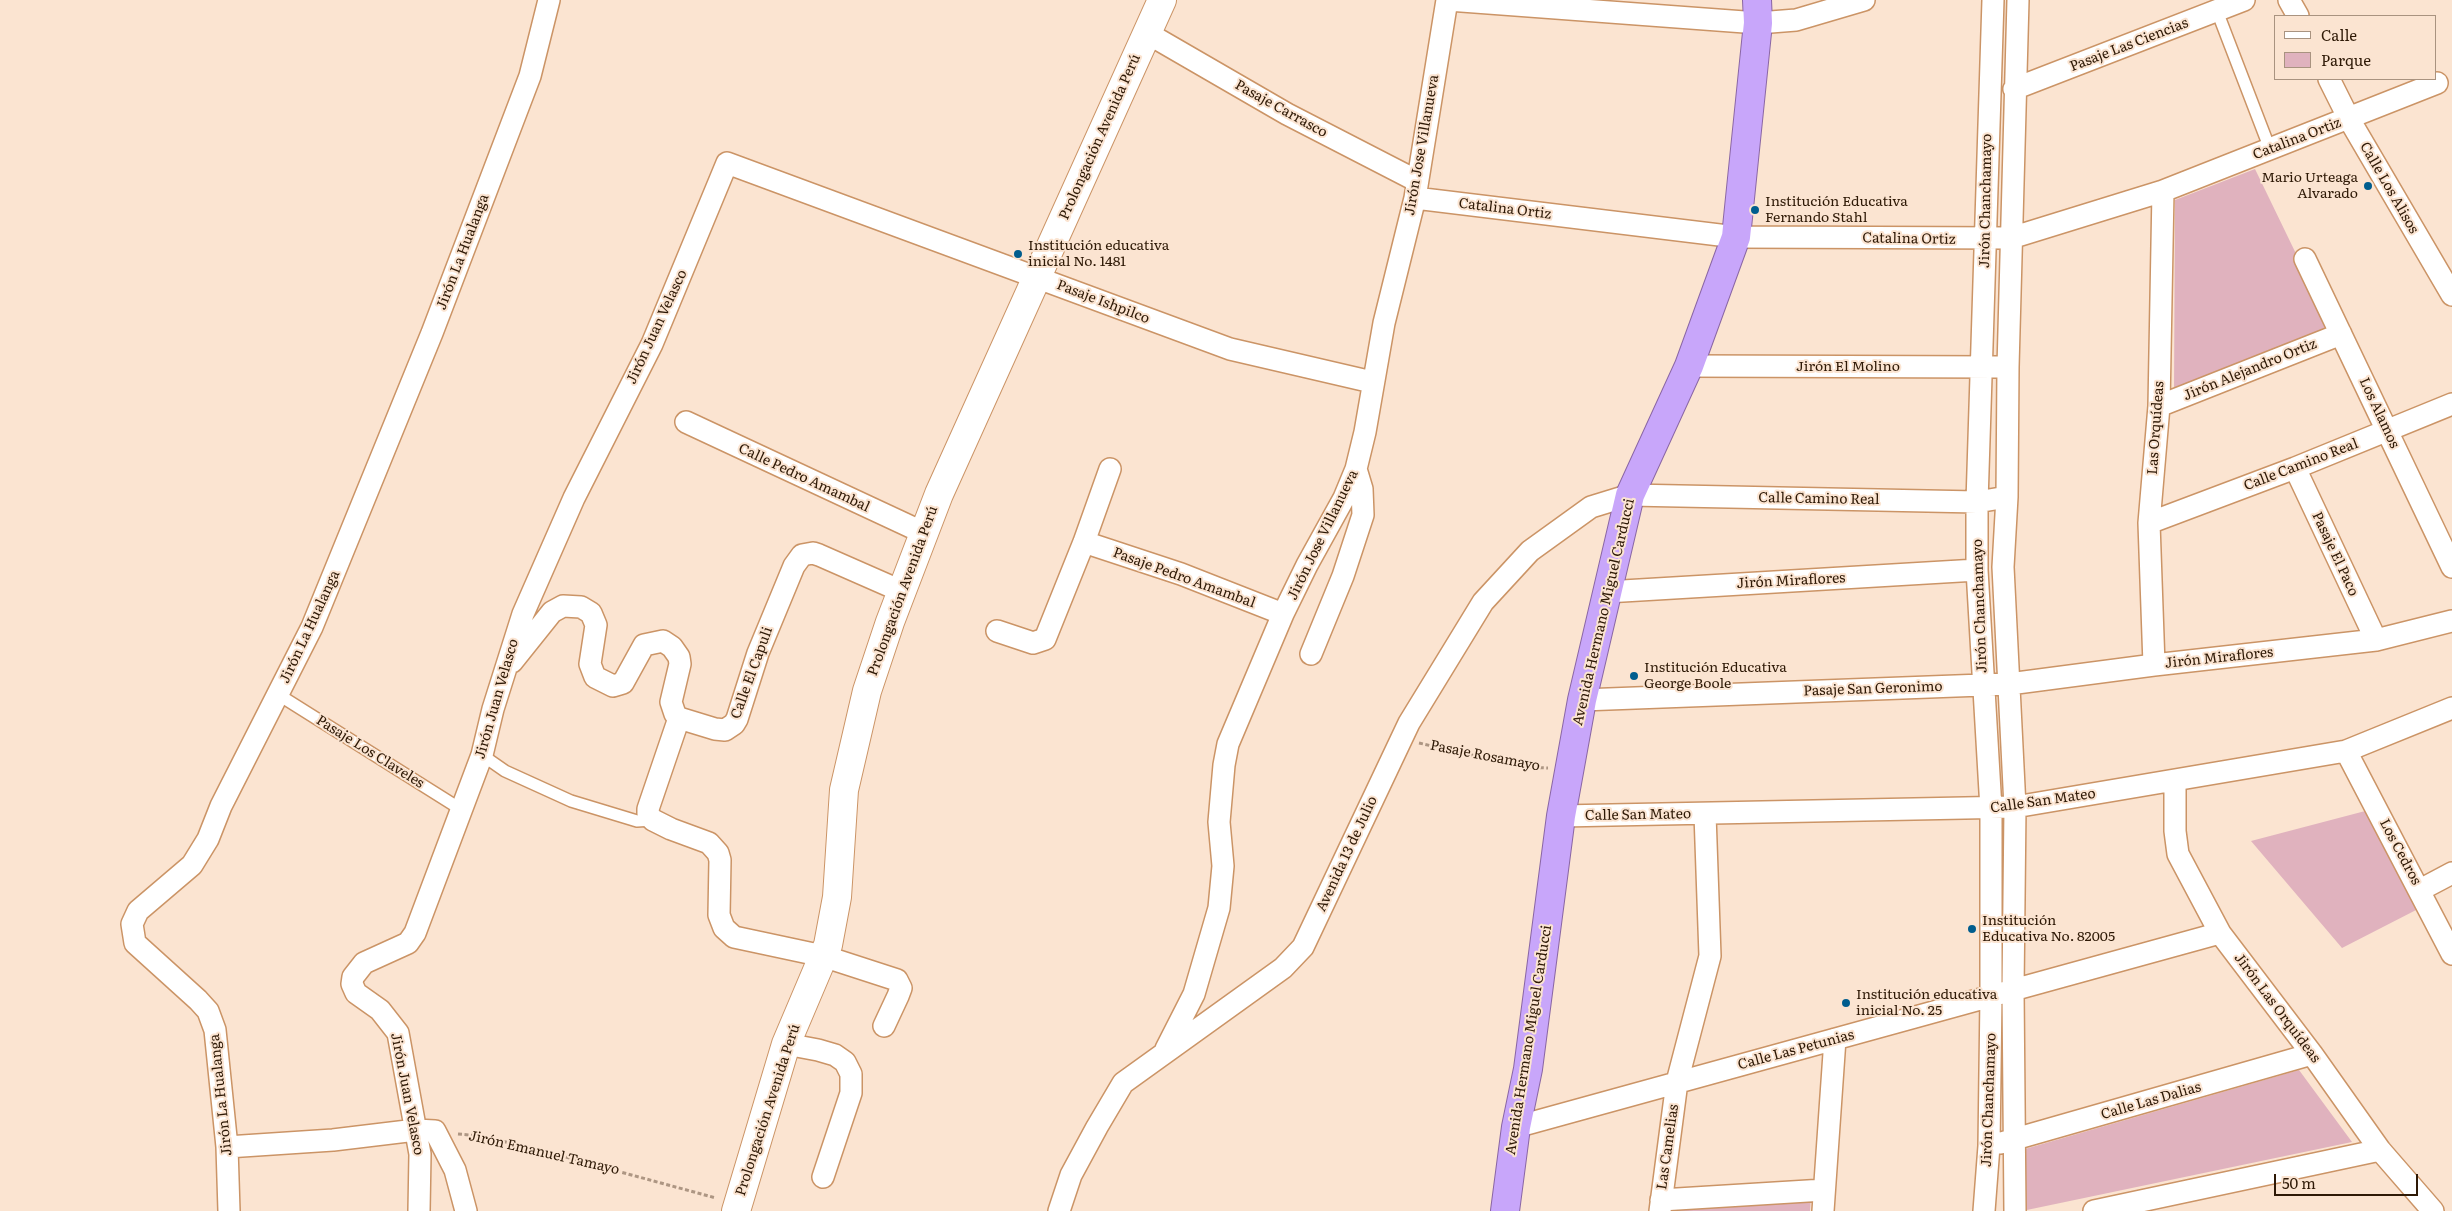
<!DOCTYPE html>
<meta charset="utf-8">
<style>
body{margin:0}
#map{position:relative;width:2452px;height:1211px;overflow:hidden;background:#fbe4d1;font-family:Literata,serif}
canvas{display:block}
.legend{position:absolute;left:2274px;top:15px;width:162px;height:65px;box-sizing:border-box;background:#fbe4d1;border:1px solid #a99380;margin:0;padding:6px 9px;list-style:none;font-size:15px;color:#2e1906}
.legend li{display:flex;align-items:center;gap:10px;height:25px}
.legend b{width:25px;border:1px solid #a99380}
.scale{position:absolute;left:2274px;top:1174px;width:144px;height:22px;box-sizing:border-box;border:2px solid #2e1906;border-top:0;padding-left:6px;font-size:15px;line-height:18px;white-space:nowrap;color:#2e1906;-webkit-text-stroke:4px #fbe4d1;paint-order:stroke}
</style>
<div id="map">
<canvas width="2452" height="1211"></canvas>
<ul class="legend">
<li><b style="height:6px;background:#fff"></b>Calle</li>
<li><b style="height:14px;background:#e0b2be"></b>Parque</li>
</ul>
<div class="scale">50 m</div>
</div>
<script>
const context = document.querySelector('canvas').getContext('2d');
context.lineJoin = 'round';
function paint(path, color) { context.fillStyle = color; context.fill(path, 'evenodd'); }
const toPath = rows => new Path2D(rows.map(r => 'M' + r).join(''));
function stroke(path, color, width, dash) { context.strokeStyle = color; context.lineWidth = width; context.lineCap = dash ? 'butt' : 'round'; context.setLineDash(dash || []); context.stroke(path); }
function label(font, color, halo, rows, align = 'center') {
  context.font = font + ' Literata,serif'; context.lineWidth = 4; context.setLineDash([]); context.textBaseline = 'middle'; context.strokeStyle = halo; context.fillStyle = color; for (const [text, x, y, turn = 0] of rows) {
    context.save(); context.translate(x, y); context.rotate((+turn || 0) * Math.PI / 180); context.textAlign = isNaN(turn) ? turn : align; if (halo) context.strokeText(text, 0, 0); context.fillText(text, 0, 0); context.restore();
  }
}
paint(toPath([
 [2255,169,2332,328,2174,391,2175,200],
 [2369,810,2420,908,2342,948,2251,841],
 [2299,1070,2352,1142,2022,1211,2025,1149],
 [1811,1195,1810,1211,1664,1211,1665,1202]
]), '#e0b2be');
const service = toPath([
 [2217,11,2270,149],
 [279,695,462,810],
 [482,755,505,771,571,801,637,821,653,820]
]);
const minor = toPath([
 [1448,0,1758,23,1796,20,1864,0],
 [2289,0,2298,16],
 [1147,33,1287,114,1417,181],
 [2329,79,2349,119,2452,295],
 [2014,89,2244,0],
 [1415,198,1736,237,2011,238,2163,191,2437,83],
 [2305,259,2452,567],
 [1689,366,1998,367],
 [2159,406,2341,334],
 [686,422,924,533],
 [2295,468,2376,640],
 [2149,523,2295,468,2452,404],
 [1084,542,1181,574,1283,614],
 [1606,592,1977,570],
 [997,631,1033,643,1045,639,1084,542,1110,469],
 [1311,654,1343,576,1363,515,1362,489,1356,469],
 [512,662,552,612,563,606,581,607,591,613,596,625,590,664,595,677,613,686,623,683,644,645,663,641,672,647,679,657,680,664,671,702,675,714,679,718,715,729,725,730,734,724,737,719,758,653,794,566,802,555,813,553,819,555,901,591],
 [2154,665,2149,523,2159,406,2163,191],
 [1582,700,2009,684,2154,665,2376,640,2452,621],
 [679,718,648,809,648,814,653,820,671,829,709,843,718,853,720,860,719,915,724,928,734,937,823,956,897,980,901,988,898,996,884,1026],
 [2346,751,2452,954],
 [2175,781,2175,831,2178,854,2220,933,2312,1054,2380,1150,2433,1211],
 [1561,816,2015,807,2346,751,2452,708],
 [2420,890,2452,873],
 [786,1044,818,1050,835,1055,845,1062,851,1074,851,1093,823,1177],
 [1166,1049,1194,994,1219,908,1223,866,1219,822,1224,765,1228,744,1283,614,1307,565,1344,498,1356,469,1365,432,1384,323,1415,198,1447,0],
 [1516,1127,2220,933],
 [2001,1143,2312,1054],
 [227,1147,333,1140,416,1130,435,1131,455,1170,466,1211],
 [1661,1200,1824,1190],
 [229,1211,227,1147,215,1030,208,1011,198,1000,135,943,132,924,138,911,192,865,208,839,221,806,312,627,432,333,530,76,549,0],
 [419,1211,420,1154,398,1033,380,1010,356,993,352,984,353,977,364,963,408,943,415,933,482,755,493,709,523,614,574,498,652,344,727,163,1230,349,1372,382],
 [1059,1211,1071,1175,1097,1127,1123,1083,1283,968,1303,947,1409,723,1483,602,1530,551,1591,507,1630,495,1977,502,2007,497],
 [1660,1211,1677,1082,1710,956,1705,814],
 [1823,1211,1835,1039],
 [1984,1211,1989,1146,1991,996,1991,809,1977,570,1977,502,1993,0],
 [2015,1211,2013,990,2015,807,2003,567,2007,497,2008,367,2018,0],
 [2094,1211,2380,1150]
]);
const tertiary = toPath([
 [736,1211,786,1044,828,945,837,897,844,790,867,691,890,622,939,494,1162,0]
]);
const trunk = toPath([
 [1505,1211,1516,1127,1528,1069,1561,816,1582,700,1630,495,1689,366,1736,237,1758,23,1757,0]
]);
stroke(service, '#cb9466', 14);
stroke(minor, '#cb9466', 24);
stroke(tertiary, '#cb9466', 30);
stroke(trunk, '#8a66a4', 30);
stroke(toPath([
 [1419,743,1524,767,1548,768],
 [458,1134,480,1136,536,1149,716,1198]
]), '#ad9683', 3, [4, 2.5]);
stroke(service, '#fff', 11);
stroke(minor, '#fff', 21);
stroke(tertiary, '#fff', 28);
stroke(trunk, '#c8a6fa', 28);
for (const [x, y, r, color] of [
 [2368,186,5,"#005d8e"],
 [1755,210,5,"#005d8e"],
 [1018,254,5,"#005d8e"],
 [1634,676,5,"#005d8e"],
 [1972,929,5,"#005d8e"],
 [1846,1003,5,"#005d8e"]
]) { const dot = new Path2D(); dot.arc(x, y, r, 0, 2 * Math.PI); context.fillStyle = color; context.fill(dot); stroke(dot, '#fbe4d1', 2); }
label('14px', '#2e1906', '#fbe4d1', [
 ["Pasaje Las Ciencias",2129,45,-21],
 ["Pasaje Carrasco",1281,109,29],
 ["Prolongación Avenida Perú",1100,137,-66],
 ["Catalina Ortiz",2297,139,-21],
 ["Jirón Jose Villanueva",1422,145,-80],
 ["Calle Los Alisos",2389,188,60],
 ["Jirón Chanchamayo",1986,201,-89],
 ["Catalina Ortiz",1505,209,7],
 ["Catalina Ortiz",1909,239,1],
 ["Jirón La Hualanga",463,252,-69],
 ["Pasaje Ishpilco",1103,302,21],
 ["Jirón Juan Velasco",657,327,-65],
 ["Jirón El Molino",1848,367],
 ["Jirón Alejandro Ortiz",2250,370,-22],
 ["Los Alamos",2379,413,65],
 ["Las Orquídeas",2156,428,-86],
 ["Calle Camino Real",2301,465,-21],
 ["Calle Pedro Amambal",804,478,25],
 ["Calle Camino Real",1819,499,1],
 ["Jirón Jose Villanueva",1323,535,-64],
 ["Pasaje El Paco",2335,554,65],
 ["Pasaje Pedro Amambal",1184,578,20],
 ["Jirón Miraflores",1791,581,-3],
 ["Prolongación Avenida Perú",903,591,-70],
 ["Jirón Chanchamayo",1980,606,-92],
 ["Avenida Hermano Miguel Carducci",1604,612,-77],
 ["Jirón La Hualanga",310,627,-65],
 ["Jirón Miraflores",2219,658,-6],
 ["Calle El Capuli",752,673,-70],
 ["Pasaje San Geronimo",1873,689,-2],
 ["Jirón Juan Velasco",497,699,-74],
 ["Pasaje Los Claveles",370,752,32],
 ["Pasaje Rosamayo",1485,756,11],
 ["Calle San Mateo",2043,801,-8],
 ["Calle San Mateo",1638,815,-1],
 ["Los Cedros",2400,852,62],
 ["Avenida 13 de Julio",1347,854,-65],
 ["Jirón Las Orquídeas",2277,1008,53],
 ["Avenida Hermano Miguel Carducci",1529,1040,-81],
 ["Calle Las Petunias",1796,1050,-15],
 ["Jirón Juan Velasco",407,1094,79],
 ["Jirón La Hualanga",221,1095,-96],
 ["Jirón Chanchamayo",1989,1100,-88],
 ["Calle Las Dalias",2151,1101,-16],
 ["Prolongación Avenida Perú",768,1110,-72],
 ["Las Camelias",1668,1147,-82],
 ["Jirón Emanuel Tamayo",544,1153,13]
]);
label('14px', '#2e1906', '#fbe4d1', [
 ["Mario Urteaga",2358,178,"right"],
 ["Alvarado",2358,194,"right"],
 ["Institución Educativa",1765,202],
 ["Fernando Stahl",1765,218],
 ["Institución educativa",1028,246],
 ["inicial No. 1481",1028,262],
 ["Institución Educativa",1644,668],
 ["George Boole",1644,684],
 ["Institución",1982,921],
 ["Educativa No. 82005",1982,937],
 ["Institución educativa",1856,995],
 ["inicial No. 25",1856,1011]
], 'left');
</script>
